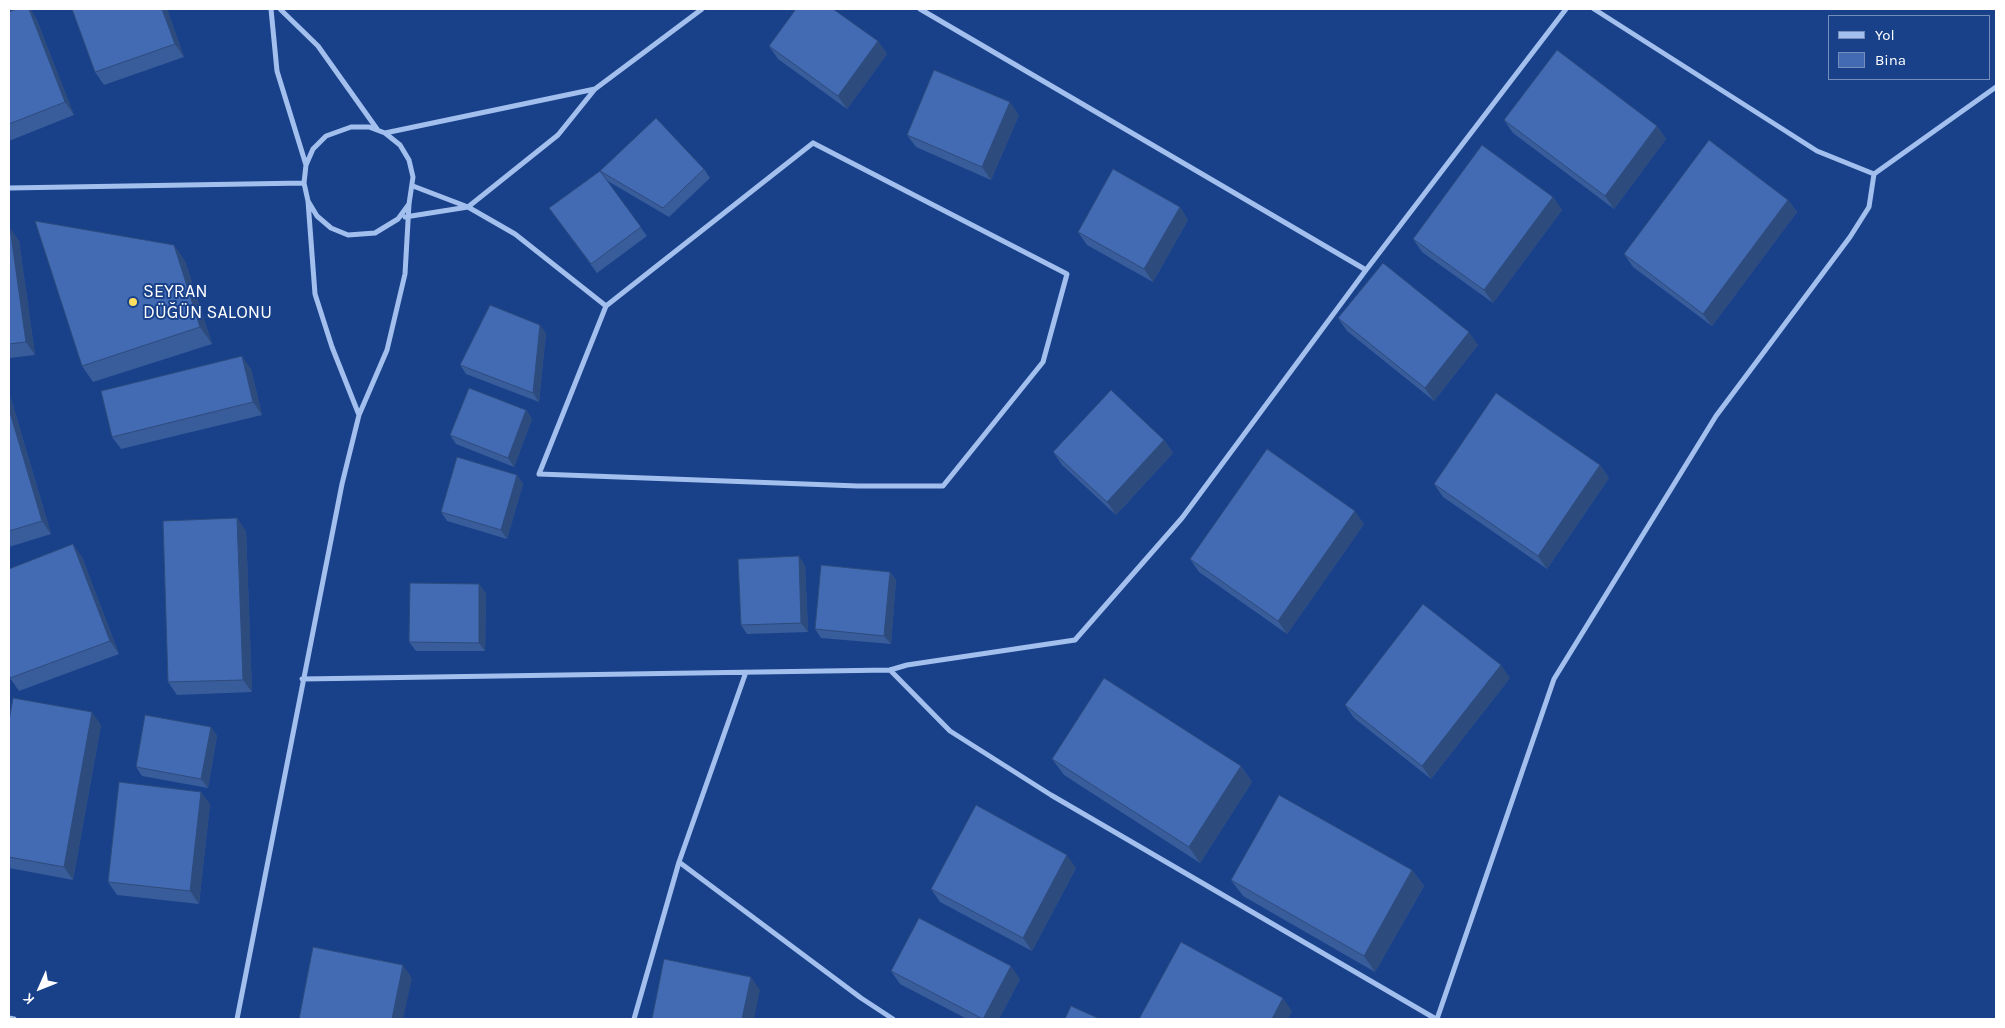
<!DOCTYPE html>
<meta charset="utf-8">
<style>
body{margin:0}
#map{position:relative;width:2005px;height:1028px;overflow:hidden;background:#19418a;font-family:Karla,sans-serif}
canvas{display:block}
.frame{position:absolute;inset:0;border:10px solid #fff;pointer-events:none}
.legend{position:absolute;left:1828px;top:15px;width:162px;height:65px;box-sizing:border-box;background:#19418a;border:1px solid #758db9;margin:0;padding:6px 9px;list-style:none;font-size:15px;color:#fff}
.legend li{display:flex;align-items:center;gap:10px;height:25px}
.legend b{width:25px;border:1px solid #758db9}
.north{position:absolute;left:15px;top:963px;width:50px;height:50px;-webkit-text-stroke:4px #19418a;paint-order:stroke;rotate:226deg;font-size:14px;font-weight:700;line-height:20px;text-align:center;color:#fff}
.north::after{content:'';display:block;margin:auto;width:18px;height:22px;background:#fff;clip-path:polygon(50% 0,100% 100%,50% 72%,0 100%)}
</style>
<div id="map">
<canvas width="2005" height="1028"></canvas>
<div class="frame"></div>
<ul class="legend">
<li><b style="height:6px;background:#a3bfed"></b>Yol</li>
<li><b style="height:14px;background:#426bb3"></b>Bina</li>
</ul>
<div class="north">K</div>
</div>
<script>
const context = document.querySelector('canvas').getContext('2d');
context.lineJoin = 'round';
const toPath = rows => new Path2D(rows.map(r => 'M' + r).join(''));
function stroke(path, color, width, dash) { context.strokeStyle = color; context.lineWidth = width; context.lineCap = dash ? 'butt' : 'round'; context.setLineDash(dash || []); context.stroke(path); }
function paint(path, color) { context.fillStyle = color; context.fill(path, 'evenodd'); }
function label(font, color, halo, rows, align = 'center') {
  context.font = font + ' Karla,sans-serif'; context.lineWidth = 4; context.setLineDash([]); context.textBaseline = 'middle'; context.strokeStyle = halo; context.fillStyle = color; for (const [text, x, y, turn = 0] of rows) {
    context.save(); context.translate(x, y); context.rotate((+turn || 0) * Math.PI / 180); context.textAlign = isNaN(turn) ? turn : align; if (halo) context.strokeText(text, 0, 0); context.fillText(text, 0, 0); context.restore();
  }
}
stroke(toPath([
 [271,9,277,71,306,165],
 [280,9,318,46,377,129],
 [920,9,1366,270],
 [1594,9,1817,151,1874,174],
 [385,133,595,89],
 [813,143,1067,274,1043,362,943,486,858,486,539,474,606,306,813,143],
 [413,186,468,207,515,234,606,306],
 [9,188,304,183],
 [308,201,317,216,331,228,348,235,375,233,398,219,409,204,413,177,409,160,400,145,385,133,369,127,351,127,326,136,313,149,306,165,304,183,308,201,315,294,332,347,359,415],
 [405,217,468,207,558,135,595,89,702,9],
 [890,670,950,731,1051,795,1436,1019],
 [302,679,890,670,907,665,1075,640,1182,518,1366,270,1566,9],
 [679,862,861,998,893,1019],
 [9,1018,14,1019],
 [237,1019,342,484,359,415,387,350,405,274,409,204],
 [634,1019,679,862,746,672],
 [1437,1019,1554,679,1716,416,1850,237,1869,207,1874,174,1996,87]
]), '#a3bfed', 5);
paint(toPath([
 [17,9,30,9,36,18,74,115,9,141,9,12],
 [72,9,167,9,184,57,104,85,95,72],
 [878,41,887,54,847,109,778,59,769,46],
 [1019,115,991,180,916,147,907,135],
 [1504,120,1657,126,1666,139,1614,209,1513,133],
 [704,169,710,178,669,217,606,180,647,236,597,273,549,208,600,171],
 [1553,197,1562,210,1493,303,1422,252,1413,239],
 [1788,200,1797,212,1712,326,1633,267,1624,254],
 [1180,207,1188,220,1153,282,1087,245,1078,232],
 [9,228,19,241,35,355,9,358],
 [185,261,212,344,93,382,82,366],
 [1338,318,1478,345,1434,401,1347,331],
 [546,333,539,402,466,374,460,365],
 [251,369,262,415,121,449,112,437],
 [9,392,51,534,9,547],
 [526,410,532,419,514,467,456,444,450,435],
 [1164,440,1173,453,1116,515,1062,465,1053,452],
 [1600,465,1609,478,1547,569,1443,497,1434,484],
 [517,475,523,484,507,539,447,521,441,512],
 [1364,524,1287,634,1199,572,1190,559],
 [246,531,252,692,177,695,168,682],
 [82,557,119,654,19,691,10,678],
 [805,565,808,632,747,634,741,625],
 [890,572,896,580,891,644,821,638,815,629],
 [486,593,485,651,416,651,409,642],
 [1510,678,1431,779,1354,718,1345,705],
 [9,721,101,725,73,880,9,868],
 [211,727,217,736,208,788,142,776,136,767],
 [1052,759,1241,766,1252,782,1200,863,1064,775],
 [210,804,199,904,117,895,108,882],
 [1076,868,1032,951,940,902,931,889],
 [1412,870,1424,886,1375,972,1243,896,1231,880],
 [891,971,1020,979,999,1019,967,1019,900,984]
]), '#395c9a');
paint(toPath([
 [29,9,30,9,36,18,74,115,65,102],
 [162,9,167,9,184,57,175,44],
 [878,41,887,54,847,109,838,96],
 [1010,102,1019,115,991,180,982,167],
 [1657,126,1666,139,1614,209,1605,196],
 [1553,197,1562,210,1493,303,1484,290],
 [1788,200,1797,212,1712,326,1703,314],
 [1180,207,1188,220,1153,282,1144,269],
 [10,228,19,241,35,355,26,342],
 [174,245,185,261,212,344,200,327],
 [540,325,546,333,539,402,533,393],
 [1469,332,1478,345,1434,401,1425,388],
 [242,356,251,369,262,415,253,402],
 [9,392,51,534,42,521,9,409],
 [526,410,532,419,514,467,508,458],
 [1164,440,1173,453,1116,515,1107,502],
 [1600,465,1609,478,1547,569,1538,556],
 [517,475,523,484,507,539,501,530],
 [1355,511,1364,524,1287,634,1278,621],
 [237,518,246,531,252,692,243,680],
 [73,544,82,557,119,654,110,641],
 [799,556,805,565,808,632,801,623],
 [890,572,896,580,891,644,884,636],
 [479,584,486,593,485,651,479,643],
 [1501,665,1510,678,1431,779,1422,766],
 [92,712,101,725,73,880,64,867],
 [211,727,217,736,208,788,201,779],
 [1241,766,1252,782,1200,863,1189,847],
 [201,792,210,804,199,904,190,891],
 [1067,855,1076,868,1032,951,1023,938],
 [1412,870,1424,886,1375,972,1364,956],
 [403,965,412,978,403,1019,392,1019],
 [1011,966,1020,979,999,1019,983,1019],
 [751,977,760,990,754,1019,742,1019],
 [1283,998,1292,1011,1288,1019,1272,1019]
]), '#2e4b7d');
const building = toPath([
 [17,9,29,9,65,102,9,124,9,12,17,9],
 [72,9,162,9,175,44,95,72,72,9],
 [796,9,833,9,878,41,838,96,769,46,796,9],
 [1557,50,1657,126,1605,196,1504,120,1557,50],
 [934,70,1010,102,982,167,907,135,934,70],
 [656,118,704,169,663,208,600,171,656,118],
 [1709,140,1788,200,1703,314,1624,254,1709,140],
 [1482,145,1553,197,1484,290,1413,239,1482,145],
 [1113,169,1180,207,1144,269,1078,232,1113,169],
 [600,171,641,227,591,264,549,208,600,171],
 [35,221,174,245,200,327,82,366,35,221],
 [9,228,10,228,26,342,9,344,9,228],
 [1383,263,1469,332,1425,388,1338,318,1383,263],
 [490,305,540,325,533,393,460,365,490,305],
 [242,356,253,402,112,437,101,391,242,356],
 [469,388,526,410,508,458,450,435,469,388],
 [1111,390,1164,440,1107,502,1053,452,1111,390],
 [1496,393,1600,465,1538,556,1434,484,1496,393],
 [9,409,42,521,9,531,9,409],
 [1267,449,1355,511,1278,621,1190,559,1267,449],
 [457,457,517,475,501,530,441,512,457,457],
 [237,518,243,680,168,682,163,521,237,518],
 [73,544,110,641,10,678,9,674,9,569,73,544],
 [799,556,801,623,741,625,738,559,799,556],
 [821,565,890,572,884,636,815,629,821,565],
 [410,583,479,584,479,643,409,642,410,583],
 [1423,604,1501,665,1422,766,1345,705,1423,604],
 [1104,678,1241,766,1189,847,1052,759,1104,678],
 [13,698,92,712,64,867,9,857,9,721,13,698],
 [145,715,211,727,201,779,136,767,145,715],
 [119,782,201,792,190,891,108,882,119,782],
 [1279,795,1412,870,1364,956,1231,880,1279,795],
 [976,805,1067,855,1023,938,931,889,976,805],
 [919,918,1011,966,983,1019,891,971,919,918],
 [1181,942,1283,998,1272,1019,1139,1019,1181,942],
 [313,947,403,965,392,1019,299,1019,313,947],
 [664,959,751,977,742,1019,652,1019,664,959],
 [1071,1006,1100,1019,1065,1019,1071,1006]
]);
paint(building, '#426bb3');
stroke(building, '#2e4b7d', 1);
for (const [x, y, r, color] of [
 [133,302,5,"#ffde60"]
]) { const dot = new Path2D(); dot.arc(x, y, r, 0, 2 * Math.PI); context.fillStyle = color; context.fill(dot); stroke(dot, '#19418a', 2); }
label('18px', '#fff', '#19418a', [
 ["SEYRAN",143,292],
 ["DÜĞÜN SALONU",143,313]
], 'left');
</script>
